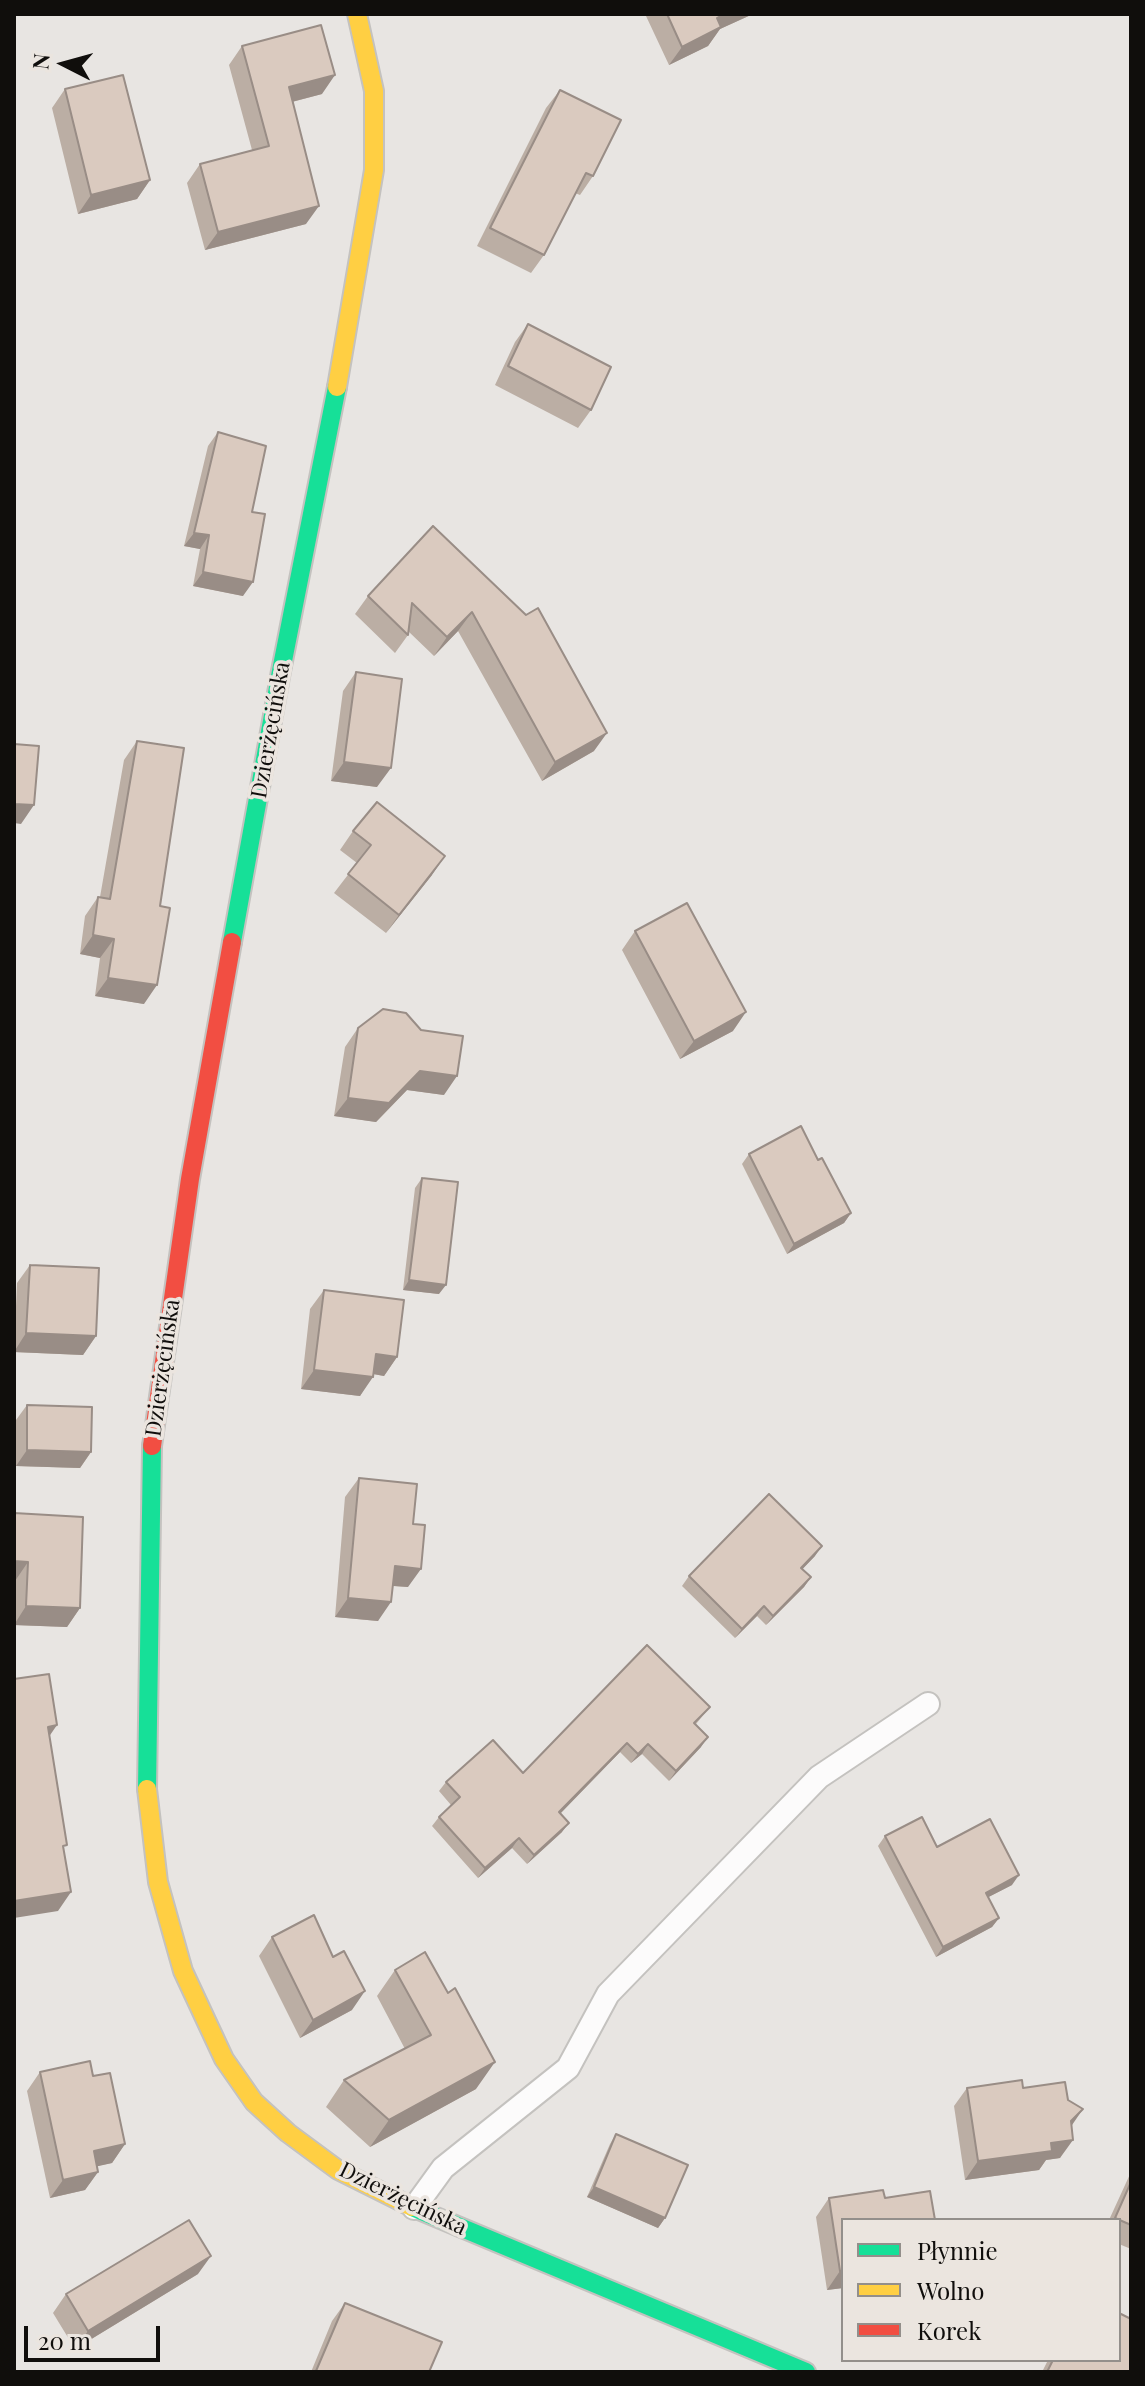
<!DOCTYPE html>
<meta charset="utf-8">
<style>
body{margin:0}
#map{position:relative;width:1145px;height:2386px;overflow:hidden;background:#e8e5e2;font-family:"Playfair Display",serif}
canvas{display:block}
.frame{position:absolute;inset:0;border:16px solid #100e0c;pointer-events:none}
.legend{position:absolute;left:841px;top:2218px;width:280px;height:144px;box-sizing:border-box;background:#ebe5df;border:2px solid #938f8b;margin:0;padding:10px 14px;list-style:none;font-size:24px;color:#100e0c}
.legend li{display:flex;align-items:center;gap:16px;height:40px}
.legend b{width:40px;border:2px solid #938f8b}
.north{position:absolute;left:24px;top:24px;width:80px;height:80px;-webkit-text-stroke:6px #ebe5df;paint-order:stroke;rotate:276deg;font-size:22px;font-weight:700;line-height:32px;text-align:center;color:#100e0c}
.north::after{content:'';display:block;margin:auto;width:28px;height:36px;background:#100e0c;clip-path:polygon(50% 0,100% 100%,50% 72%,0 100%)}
.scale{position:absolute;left:24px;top:2326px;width:136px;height:36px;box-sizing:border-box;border:4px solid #100e0c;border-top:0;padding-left:10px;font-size:24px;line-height:28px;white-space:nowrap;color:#100e0c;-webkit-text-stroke:6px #ebe5df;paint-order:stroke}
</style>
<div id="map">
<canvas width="1145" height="2386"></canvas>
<div class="frame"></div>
<ul class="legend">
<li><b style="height:10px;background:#16e098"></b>Płynnie</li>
<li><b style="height:10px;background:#ffcf43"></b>Wolno</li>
<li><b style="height:10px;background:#f24e42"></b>Korek</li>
</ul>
<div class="north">N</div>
<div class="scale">20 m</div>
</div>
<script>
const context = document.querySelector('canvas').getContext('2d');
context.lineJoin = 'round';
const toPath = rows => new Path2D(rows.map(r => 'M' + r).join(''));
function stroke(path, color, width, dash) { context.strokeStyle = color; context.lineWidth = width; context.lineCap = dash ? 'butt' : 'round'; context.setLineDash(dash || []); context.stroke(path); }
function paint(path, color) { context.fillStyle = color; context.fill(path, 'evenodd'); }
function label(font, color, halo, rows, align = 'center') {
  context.font = font + ' "Playfair Display",serif'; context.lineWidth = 7; context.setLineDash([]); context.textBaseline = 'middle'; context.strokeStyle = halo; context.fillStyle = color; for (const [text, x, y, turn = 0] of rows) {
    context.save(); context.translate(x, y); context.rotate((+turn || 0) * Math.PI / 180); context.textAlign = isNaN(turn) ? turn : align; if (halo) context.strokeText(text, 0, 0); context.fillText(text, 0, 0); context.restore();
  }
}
const lane = toPath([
 [414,2208,443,2168,568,2068,608,1994,819,1777,928,1704]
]);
const fast = toPath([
 [232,942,281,671,337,387],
 [147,1789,152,1446],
 [412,2207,806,2372]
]);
const slow = toPath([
 [337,387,374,170,374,91,357,14],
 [147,1789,158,1882,183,1971,224,2059,254,2102,288,2133,338,2170,412,2207]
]);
const jam = toPath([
 [152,1446,190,1179,232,942]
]);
stroke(lane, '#c4c2bf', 26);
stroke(fast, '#c4c2bf', 22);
stroke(slow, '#c4c2bf', 22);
stroke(jam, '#c4c2bf', 22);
stroke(lane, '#fcfbfb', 22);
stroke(fast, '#16e098', 18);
stroke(slow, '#ffcf43', 18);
stroke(jam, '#f24e42', 18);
paint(toPath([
 [648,14,753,14,720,29,708,46,669,65,646,16],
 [242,46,322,94,292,102,306,224,205,250,187,183,200,164,252,150,229,65],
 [65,89,150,180,137,199,78,214,52,108],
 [560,90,593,176,580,195,575,193,544,255,531,273,477,246,546,108],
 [528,324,591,410,578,428,495,385,515,342],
 [218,432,252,512,243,596,193,586,200,549,184,546,208,446],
 [433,526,594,751,542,781,458,631,434,656,408,631,408,635,395,653,355,614,368,596],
 [356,672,377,787,331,781,343,691],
 [137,741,144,1004,95,996,100,958,80,954,85,916,98,897,100,897,124,760],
 [353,831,432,875,386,933,334,893,357,863,340,850],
 [635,931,733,1031,680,1059,622,950],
 [358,1028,444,1095,407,1090,376,1122,334,1116,345,1047],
 [749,1154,818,1160,851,1213,844,1223,787,1254,742,1164],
 [422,1178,439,1294,403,1290,415,1188],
 [30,1265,96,1336,83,1355,14,1352,17,1283],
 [324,1290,397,1357,384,1376,373,1374,360,1396,301,1389,310,1309],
 [27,1405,91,1452,80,1468,16,1466,16,1420],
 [359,1478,408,1587,393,1586,378,1621,335,1617,345,1497],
 [14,1513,80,1608,67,1627,14,1625],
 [815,1556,802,1569,811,1577,804,1587,766,1625,757,1616,735,1638,682,1586,689,1576],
 [710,1707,696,1724,701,1747,669,1781,642,1754,631,1763,620,1752,560,1814,562,1832,527,1864,512,1848,478,1878,432,1826,439,1817,451,1805,439,1791,446,1782,523,1773],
 [885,1836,937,1847,1012,1885,988,1897,999,1918,992,1927,936,1957,878,1846],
 [272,1937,352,2010,300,2038,259,1956],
 [395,1970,476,2089,370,2147,326,2107,344,2080,405,2049,377,1996],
 [40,2072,93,2076,125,2144,112,2163,97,2166,98,2172,85,2190,50,2198,27,2091],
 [967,2088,1023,2088,1071,2126,1060,2158,1046,2160,1039,2170,965,2180,954,2106],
 [616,2134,665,2218,658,2228,587,2197,610,2144],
 [1131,2172,1131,2249,1119,2244,1119,2220,1109,2220],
 [829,2198,885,2198,843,2220,843,2288,827,2290,816,2217],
 [198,2274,75,2349,53,2313,66,2294],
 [345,2303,429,2372,311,2372,332,2321],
 [1048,2360,1119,2360,1131,2372,1042,2372]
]), '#bbaea4');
paint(toPath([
 [724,14,753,14,720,29,708,46,669,65,682,47,717,18],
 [335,75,322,94,276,106,289,87],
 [150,180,137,199,78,214,91,195],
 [319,206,306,224,205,250,218,232],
 [194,533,209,535,200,549,184,546],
 [203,572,253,582,243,596,193,586],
 [472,612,458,631,434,656,447,637],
 [607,733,594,751,542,781,555,762],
 [344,762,391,768,377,787,331,781],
 [14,804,34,805,21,824,14,823],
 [445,856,432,875,386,933,399,915],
 [93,935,114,939,100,958,80,954],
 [108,978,157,985,144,1004,95,996],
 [746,1012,733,1031,680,1059,694,1041],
 [420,1071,457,1076,444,1095,407,1090,376,1122,334,1116,348,1098],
 [851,1213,844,1223,787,1254,794,1244],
 [409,1280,446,1285,439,1294,403,1290],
 [26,1333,96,1336,83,1355,14,1352],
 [376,1354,397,1357,384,1376,363,1372],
 [314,1370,373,1377,360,1396,301,1389],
 [27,1450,91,1452,80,1468,16,1466],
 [822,1546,815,1556,794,1578,801,1568],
 [14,1561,28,1562,15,1581,14,1581],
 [395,1566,421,1569,408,1587,381,1585],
 [811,1577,804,1587,766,1625,773,1616],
 [348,1598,391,1602,378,1621,335,1617],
 [26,1606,80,1608,67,1627,14,1625],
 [764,1606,757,1616,735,1638,742,1629],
 [57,1725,44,1744,48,1727],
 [708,1737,701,1747,669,1781,676,1771],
 [627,1743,620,1752,552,1822,559,1812],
 [648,1744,642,1754,631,1763,638,1754],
 [569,1823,562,1832,527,1864,534,1855],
 [519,1838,512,1848,478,1878,485,1868],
 [1019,1875,1012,1885,979,1902,986,1893],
 [71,1892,58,1911,14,1918,14,1901],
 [999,1918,992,1927,936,1957,943,1947],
 [365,1991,352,2010,300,2038,313,2020],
 [495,2062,476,2089,370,2147,389,2120],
 [1083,2109,1070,2128,1071,2121],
 [1073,2140,1060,2158,1046,2160,1039,2170,965,2180,978,2161,1051,2143],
 [125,2144,112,2163,81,2170,94,2151],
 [98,2172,85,2190,50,2198,63,2180],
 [594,2187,665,2218,658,2228,587,2197],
 [211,2256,198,2274,75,2349,88,2331],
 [840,2271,843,2271,843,2288,827,2290]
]), '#998d86');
const building = toPath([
 [667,14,724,14,717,18,721,27,682,47,667,14],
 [321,25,335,75,289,87,319,206,218,232,200,164,269,146,242,46,321,25],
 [123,75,150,180,91,195,65,89,123,75],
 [560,90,621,120,593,176,586,173,544,255,490,228,560,90],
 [528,324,611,367,591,410,508,366,528,324],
 [218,432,266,446,252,512,265,514,253,582,203,572,209,535,194,533,218,432],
 [433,526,526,615,538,608,607,733,555,762,472,612,447,637,412,603,408,635,368,596,433,526],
 [356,672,402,679,391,768,344,762,356,672],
 [137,741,184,748,160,906,170,908,157,985,108,978,114,939,93,935,98,897,110,899,137,741],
 [14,744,39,746,34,805,14,804,14,744],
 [377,802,445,856,399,915,348,874,371,845,353,831,377,802],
 [687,903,746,1012,694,1041,635,931,687,903],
 [383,1009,406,1013,421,1030,463,1036,457,1076,420,1071,389,1103,348,1098,358,1028,383,1009],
 [801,1126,818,1160,822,1158,851,1213,794,1244,749,1154,801,1126],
 [422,1178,458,1182,446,1285,409,1280,422,1178],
 [30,1265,99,1268,96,1336,26,1333,30,1265],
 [324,1290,404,1300,397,1357,376,1354,373,1377,314,1370,324,1290],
 [27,1405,92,1407,91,1452,27,1450,27,1405],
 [359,1478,417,1484,413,1524,425,1525,421,1569,395,1566,391,1602,348,1598,359,1478],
 [769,1494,822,1546,801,1568,811,1577,773,1616,764,1606,742,1629,689,1576,769,1494],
 [14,1513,83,1517,80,1608,26,1606,28,1562,14,1561,14,1513],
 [647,1645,710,1707,694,1723,708,1737,676,1771,648,1744,638,1754,627,1743,559,1812,569,1823,534,1855,519,1838,485,1868,439,1817,460,1797,446,1782,493,1740,523,1773,647,1645],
 [49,1674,57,1725,48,1727,67,1845,63,1846,71,1892,14,1901,14,1679,49,1674],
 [922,1817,937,1847,990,1819,1019,1875,986,1893,999,1918,943,1947,885,1836,922,1817],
 [314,1915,333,1957,344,1951,365,1991,313,2020,272,1937,314,1915],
 [425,1952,448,1993,455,1988,495,2062,389,2120,344,2080,431,2035,395,1970,425,1952],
 [90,2061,93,2076,110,2073,125,2144,94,2151,98,2172,63,2180,40,2072,90,2061],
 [1022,2080,1023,2088,1065,2082,1068,2100,1083,2109,1071,2121,1073,2140,1051,2143,1052,2151,978,2161,967,2088,1022,2080],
 [616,2134,688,2165,665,2218,594,2187,616,2134],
 [1131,2182,1131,2225,1115,2218,1131,2182],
 [883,2190,885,2198,930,2191,935,2220,843,2220,843,2271,840,2271,829,2198,883,2190],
 [189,2220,211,2256,88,2331,66,2294,189,2220],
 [345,2303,442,2342,429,2372,316,2371,345,2303],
 [1119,2313,1131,2319,1131,2372,1047,2372,1053,2360,1119,2360,1119,2313]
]);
paint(building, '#dacabf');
stroke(building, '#998d86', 2);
label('22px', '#100e0c', '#ebe5df', [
 ["Dzierżęcińska",271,730,-80],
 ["Dzierżęcińska",163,1368,-82],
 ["Dzierżęcińska",403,2199,26]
]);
</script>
